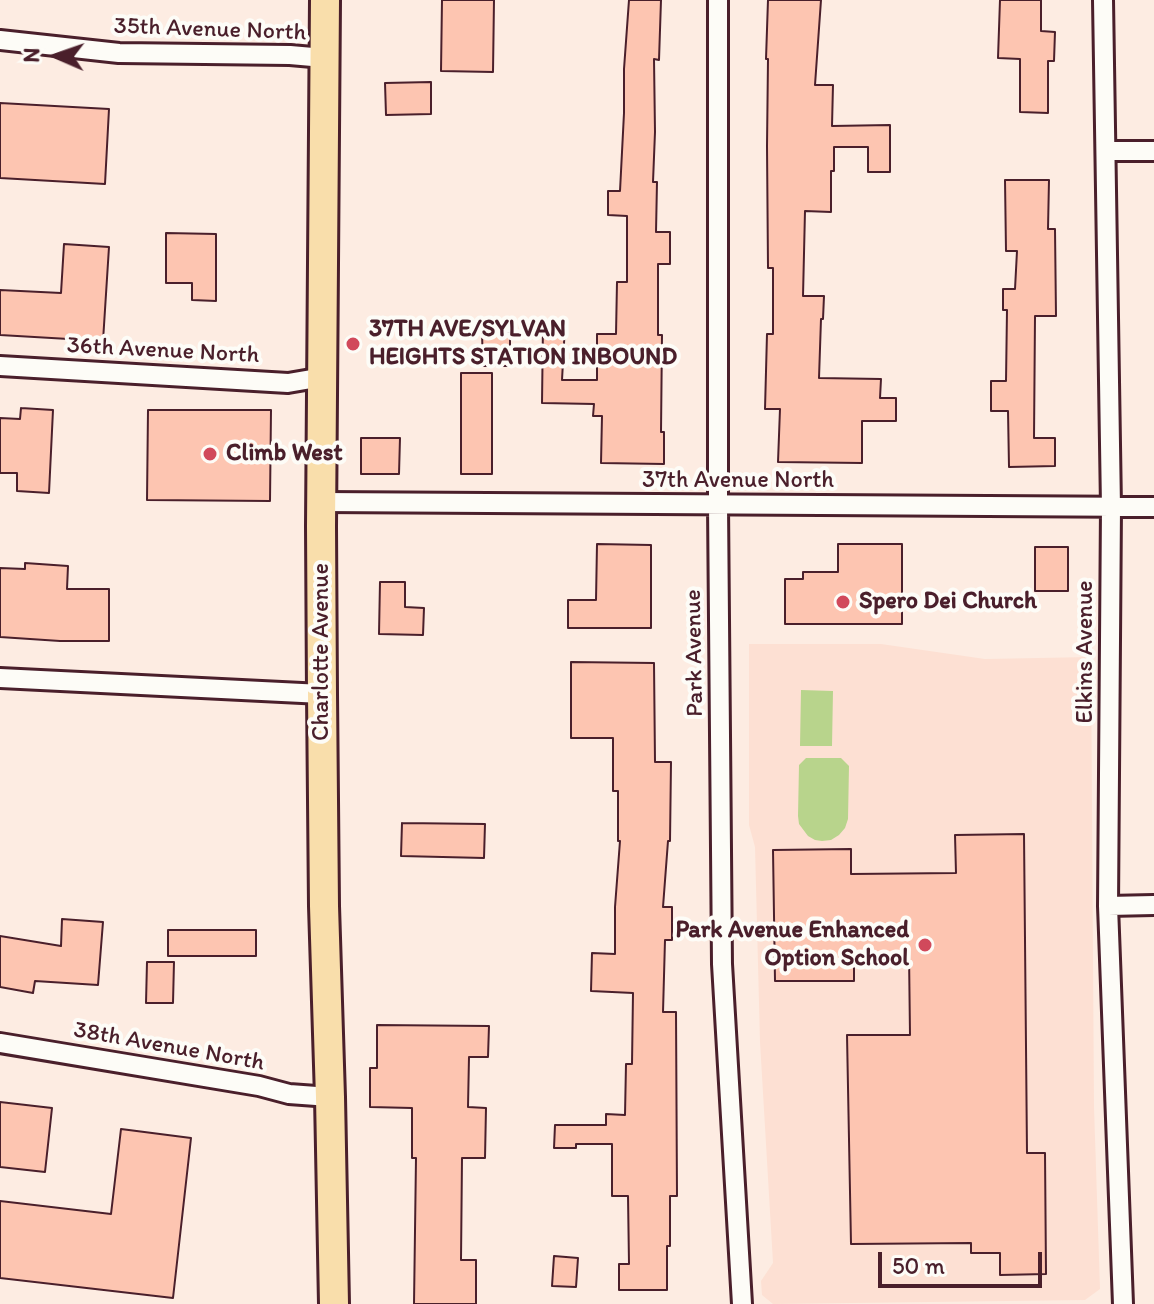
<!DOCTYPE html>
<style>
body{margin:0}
#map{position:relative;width:1154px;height:1304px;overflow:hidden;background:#fdece2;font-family:Itim,sans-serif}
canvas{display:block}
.north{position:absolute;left:16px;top:16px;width:80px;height:80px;-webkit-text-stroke:6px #fdfcf7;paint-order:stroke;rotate:272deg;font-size:22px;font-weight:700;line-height:32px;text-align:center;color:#4a1f2b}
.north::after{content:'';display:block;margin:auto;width:28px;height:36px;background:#4a1f2b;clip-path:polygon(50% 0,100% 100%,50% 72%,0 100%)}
.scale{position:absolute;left:878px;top:1252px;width:164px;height:36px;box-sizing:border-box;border:4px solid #4a1f2b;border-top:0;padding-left:10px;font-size:24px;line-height:28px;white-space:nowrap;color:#4a1f2b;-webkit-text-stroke:6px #fdfcf7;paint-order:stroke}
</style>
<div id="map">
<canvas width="1154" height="1304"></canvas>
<div class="north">N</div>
<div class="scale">50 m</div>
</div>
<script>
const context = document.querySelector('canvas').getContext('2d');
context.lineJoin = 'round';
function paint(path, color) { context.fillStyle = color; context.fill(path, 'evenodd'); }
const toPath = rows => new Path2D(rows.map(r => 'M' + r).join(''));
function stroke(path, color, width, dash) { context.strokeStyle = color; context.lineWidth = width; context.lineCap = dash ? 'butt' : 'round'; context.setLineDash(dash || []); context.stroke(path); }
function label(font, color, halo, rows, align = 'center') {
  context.font = font + ' Itim,sans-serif'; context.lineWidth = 8; context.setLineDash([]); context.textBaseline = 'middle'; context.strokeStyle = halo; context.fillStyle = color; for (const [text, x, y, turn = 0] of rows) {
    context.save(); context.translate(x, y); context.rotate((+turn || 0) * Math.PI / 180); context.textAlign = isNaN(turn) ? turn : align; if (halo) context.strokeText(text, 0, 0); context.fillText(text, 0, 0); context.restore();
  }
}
paint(toPath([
 [749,644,881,644,985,659,1091,657,1094,1107,1100,1289,1085,1300,773,1304,762,1295,761,1281,773,1263,760,1042,755,847,749,825]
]), '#fde0d3');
paint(toPath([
 [801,690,833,691,832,746,800,746],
 [806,758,841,758,849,766,848,819,845,828,839,835,831,840,822,841,815,840,808,836,799,824,798,816,799,765]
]), '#b8d48c');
const building = toPath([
 [442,0,494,0,493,72,441,71,442,0],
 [629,0,661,0,659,60,654,59,655,132,653,182,657,182,656,232,670,232,670,264,658,264,658,335,662,335,661,432,664,432,664,464,601,463,602,416,593,416,594,404,542,403,543,324,565,325,562,380,597,380,597,334,616,334,617,282,627,282,627,216,608,215,608,191,620,191,624,113,624,69,629,0],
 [768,0,821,0,815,85,833,85,832,126,890,125,890,172,868,172,868,147,834,147,834,171,831,171,831,212,805,211,803,296,824,296,823,319,821,319,819,378,881,379,880,398,896,398,896,421,862,421,862,463,778,462,780,409,765,409,767,334,773,334,773,268,768,268,767,146,768,59,766,59,768,0],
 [1000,0,1041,0,1041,31,1055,32,1054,61,1048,61,1048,113,1020,112,1020,59,998,58,1000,0],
 [431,82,431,114,386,115,385,83,431,82],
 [0,103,109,109,105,184,0,178,0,103],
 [1005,180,1049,180,1048,229,1055,229,1056,316,1035,316,1034,438,1055,438,1055,466,1009,467,1008,411,991,411,991,381,1006,381,1007,310,1003,310,1003,289,1015,289,1017,251,1006,251,1005,180],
 [166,233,216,234,216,301,192,300,192,283,166,283,166,233],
 [64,244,109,247,103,341,0,335,0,290,61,293,64,244],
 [482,333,510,333,510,366,483,366,482,333],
 [461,373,492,373,492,474,461,474,461,373],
 [21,408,53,410,49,493,17,491,17,473,0,473,0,418,20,419,21,408],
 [148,410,271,410,270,501,147,500,148,410],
 [361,438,400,438,399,474,361,474,361,438],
 [597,544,651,545,651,628,568,628,568,600,596,600,597,544],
 [838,544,902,544,902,624,785,624,785,579,803,579,803,572,838,572,838,544],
 [1035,547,1068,547,1068,591,1035,591,1035,547],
 [25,563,68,566,67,589,109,589,109,641,60,641,0,637,0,568,25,569,25,563],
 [380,582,405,582,405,607,424,608,423,635,379,634,380,582],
 [571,662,654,663,655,762,671,762,670,841,668,841,663,907,672,907,672,940,665,940,663,1012,676,1012,677,1196,670,1196,670,1246,667,1246,667,1290,619,1290,619,1264,629,1264,628,1196,612,1196,612,1144,576,1144,576,1148,554,1148,555,1125,606,1125,606,1114,625,1115,626,1064,632,1064,633,993,591,991,592,953,615,954,615,907,620,841,618,841,618,791,613,791,613,738,571,738,571,662],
 [402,823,485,824,484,858,401,856,402,823],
 [1024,834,1027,1153,1045,1153,1046,1274,1000,1275,1000,1253,971,1253,971,1243,851,1244,847,1035,910,1035,909,953,854,954,854,981,775,981,773,850,851,849,851,874,956,873,955,835,1024,834],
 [62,919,103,922,98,985,35,981,33,993,0,987,0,936,61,946,62,919],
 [168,930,256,930,256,956,168,956,168,930],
 [147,962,174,962,173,1003,146,1003,147,962],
 [377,1025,489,1026,488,1057,469,1057,468,1107,486,1108,485,1158,462,1158,461,1260,476,1260,476,1304,414,1304,416,1158,412,1158,412,1108,370,1107,370,1068,377,1068,377,1025],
 [0,1102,52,1108,45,1172,0,1167,0,1102],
 [121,1129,191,1138,173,1298,0,1278,0,1201,111,1214,121,1129],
 [554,1256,578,1258,576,1287,552,1286,554,1256]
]);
paint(building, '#fdc5b1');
stroke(building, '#4a1f2b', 2);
const minor = toPath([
 [718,0,718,505,722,964,742,1304],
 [1103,0,1111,507,1108,906,1123,1304],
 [0,40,119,53,290,55,324,58],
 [1106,151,1154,151],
 [0,366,288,383,323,377],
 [321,502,1154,507],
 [0,678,322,694],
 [1108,906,1154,905],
 [0,1043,259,1086,289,1094,330,1097]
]);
const primary = toPath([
 [325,0,321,526,322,694,324,906,330,1097,334,1304]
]);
stroke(minor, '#4a1f2b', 24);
stroke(primary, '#4a1f2b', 34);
stroke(minor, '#fdfcf7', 18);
stroke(primary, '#f9deab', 28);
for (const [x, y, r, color] of [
 [353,344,8,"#d1495b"],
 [210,454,8,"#d1495b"],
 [843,602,8,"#d1495b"],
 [925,945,8,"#d1495b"]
]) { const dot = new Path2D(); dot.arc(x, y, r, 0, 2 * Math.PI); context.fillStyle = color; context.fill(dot); stroke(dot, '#fdfcf7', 3); }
label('24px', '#4a1f2b', '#fdfcf7', [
 ["35th Avenue North",210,30,2],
 ["36th Avenue North",163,351,3],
 ["37th Avenue North",738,481],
 ["Charlotte Avenue",322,652,-90],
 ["Elkins Avenue",1086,652,-90],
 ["Park Avenue",695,653,-91],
 ["38th Avenue North",169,1047,10]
]);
label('bold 24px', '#4a1f2b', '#fdfcf7', [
 ["37TH AVE/SYLVAN",369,330],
 ["HEIGHTS STATION INBOUND",369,358],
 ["Climb West",226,454],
 ["Spero Dei Church",859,602],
 ["Park Avenue Enhanced",909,931,"right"],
 ["Option School",909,959,"right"]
], 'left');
</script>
